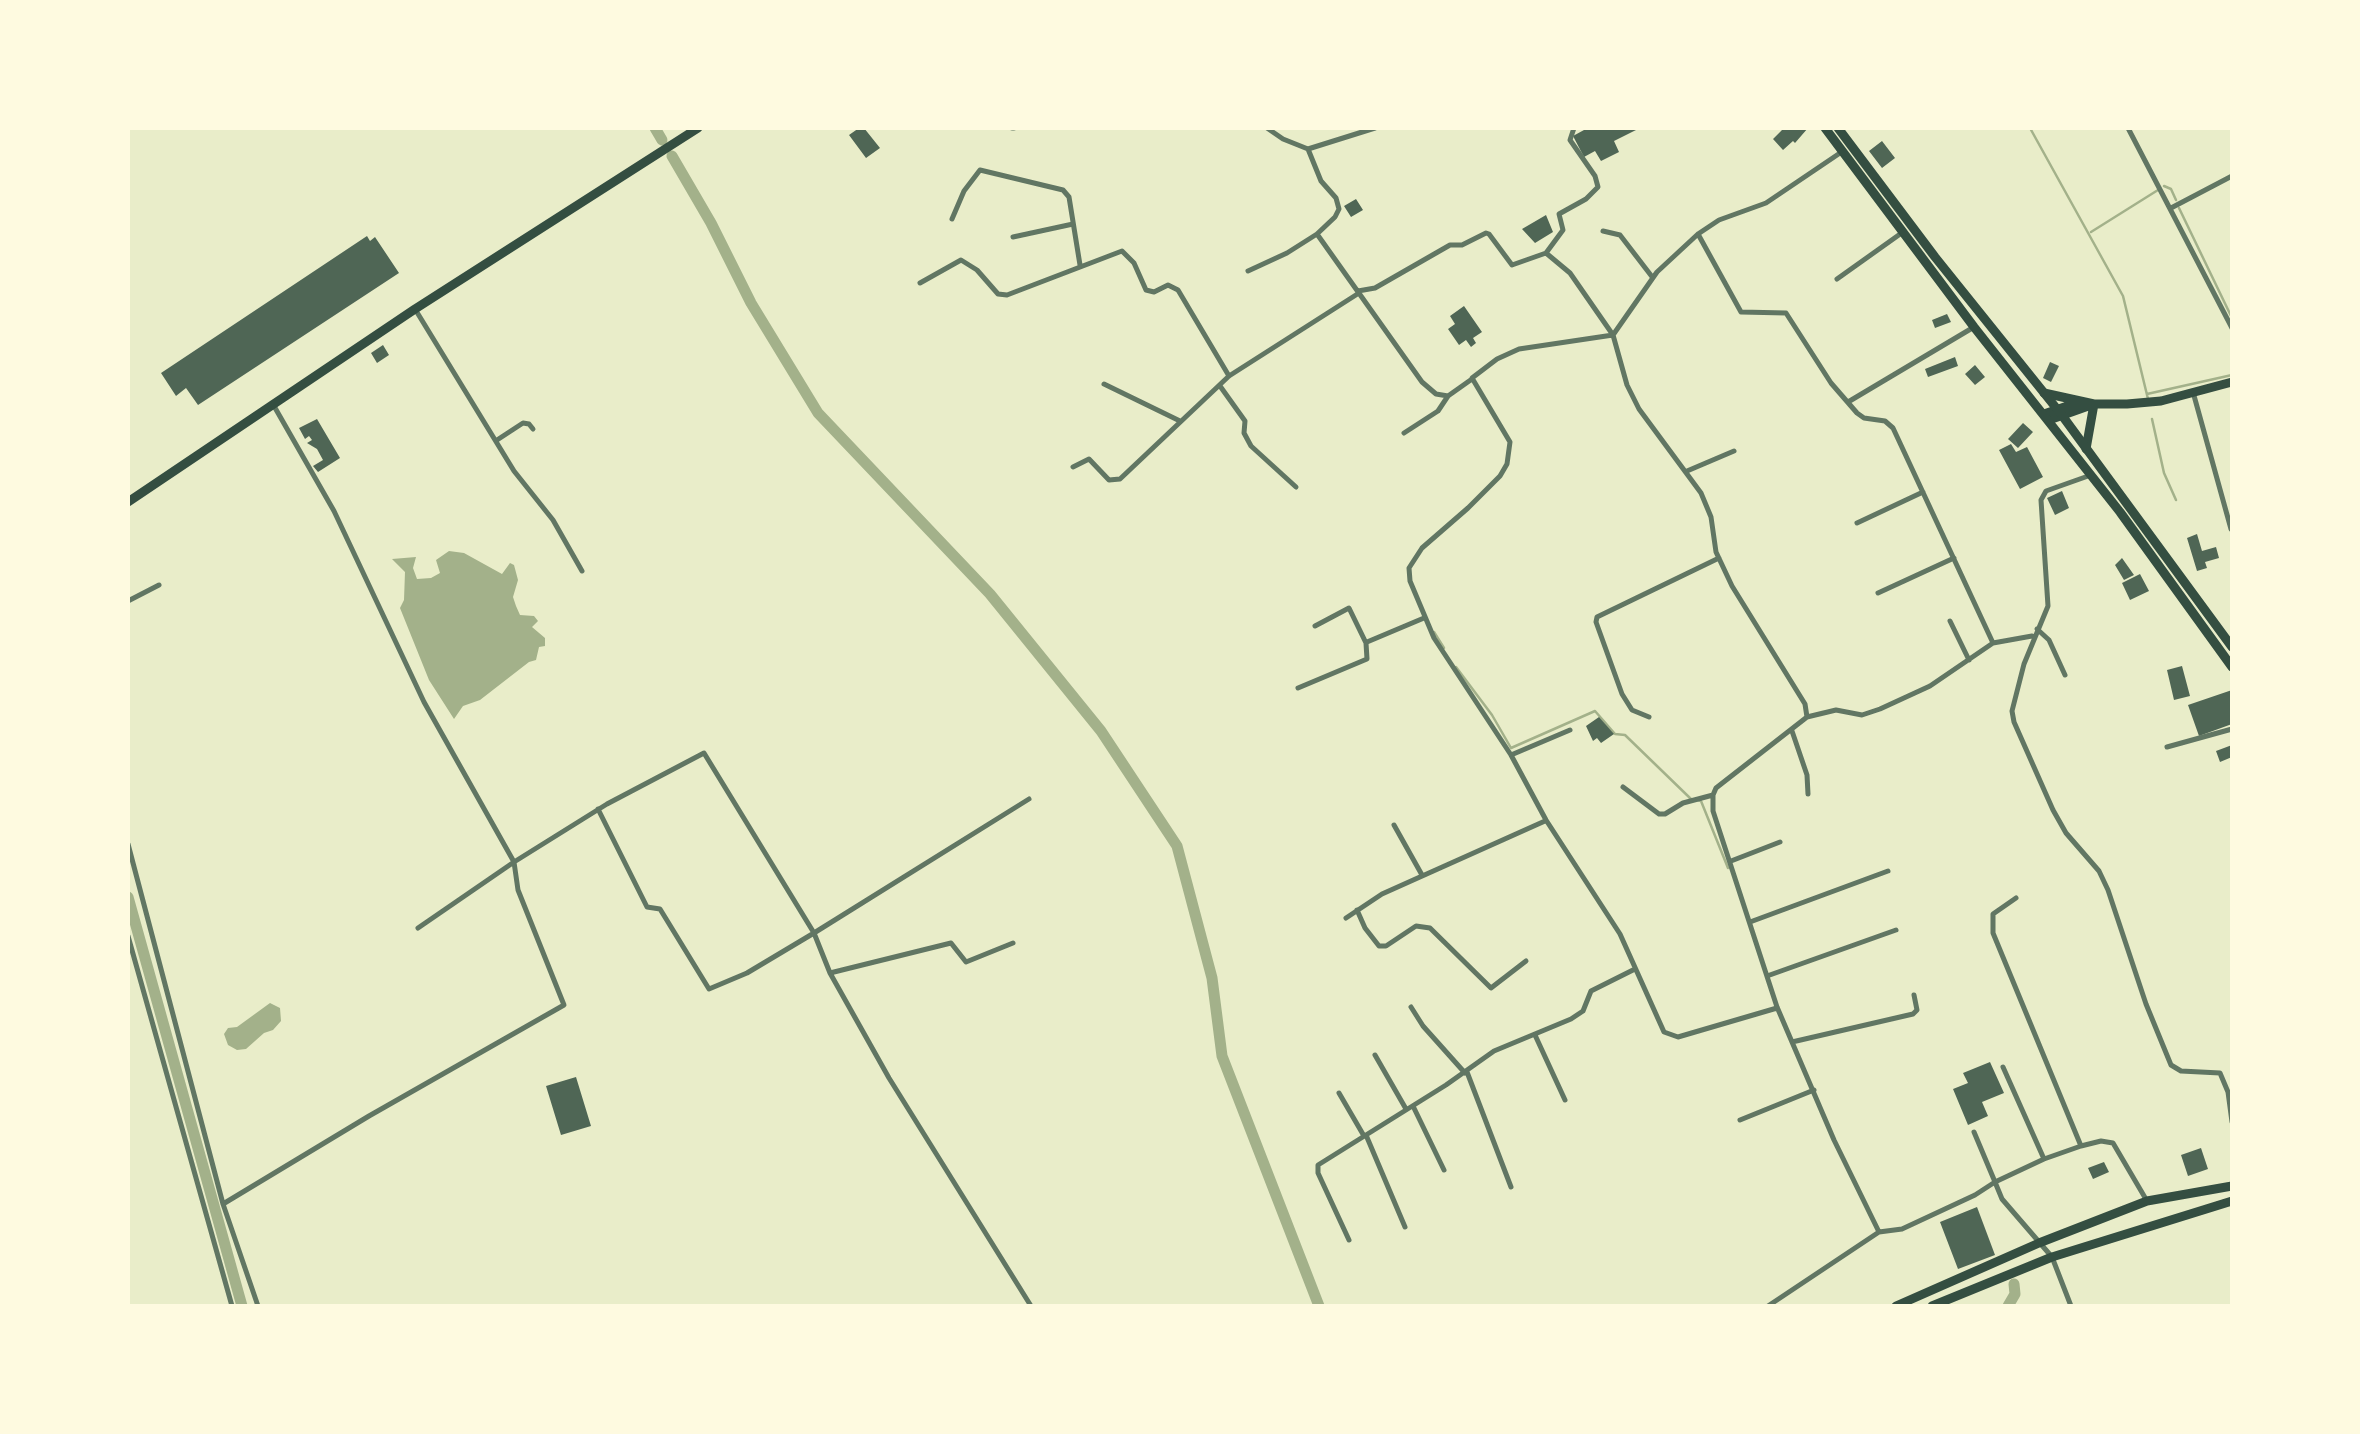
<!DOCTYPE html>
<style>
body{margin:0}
#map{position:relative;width:2360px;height:1434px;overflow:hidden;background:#e9edc9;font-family:"Alegreya Sans",sans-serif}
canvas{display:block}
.frame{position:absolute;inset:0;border:130px solid #fefae0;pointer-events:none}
</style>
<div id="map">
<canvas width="2360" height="1434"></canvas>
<div class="frame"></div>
</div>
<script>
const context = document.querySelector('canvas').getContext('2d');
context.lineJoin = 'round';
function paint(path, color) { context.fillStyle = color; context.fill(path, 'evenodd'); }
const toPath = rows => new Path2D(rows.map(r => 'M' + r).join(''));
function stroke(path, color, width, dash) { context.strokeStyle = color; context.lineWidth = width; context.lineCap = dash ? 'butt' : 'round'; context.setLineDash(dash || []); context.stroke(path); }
paint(toPath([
 [449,551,464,553,502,574,510,563,514,565,518,580,513,597,516,606,520,615,534,616,538,621,532,627,545,638,545,646,539,647,536,660,529,662,480,700,463,706,454,719,429,680,400,608,404,600,405,572,392,559,416,557,413,568,417,579,431,578,440,573,436,560],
 [270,1003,280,1008,281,1021,273,1030,264,1033,246,1049,237,1050,228,1045,224,1034,228,1028,237,1027]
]), '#a3b18a');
stroke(toPath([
 [2030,128,2123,296,2148,399],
 [2164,186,2171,189,2176,200],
 [2179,208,2232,318],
 [2091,232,2158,190],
 [2147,394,2232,375],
 [2152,419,2164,473,2176,500],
 [1434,632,1444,648],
 [1456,667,1492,715,1511,748,1595,711,1615,734,1625,735,1691,799],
 [1697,800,1701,801,1728,868]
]), '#a3b18a', 2.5);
stroke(toPath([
 [655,128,662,140],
 [672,156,711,223,751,303,818,413,990,594,1101,731,1177,846,1212,978,1222,1056,1319,1306],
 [128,897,242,1306],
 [2008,1306,2015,1294,2014,1284]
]), '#a3b18a', 11);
paint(toPath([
 [859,128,864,128,880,148,866,158,849,135],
 [1583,128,1640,128,1614,141,1619,152,1601,161,1595,151,1584,157,1573,136,1584,130],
 [1780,128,1808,128,1795,143,1793,141,1783,150,1773,139,1782,130],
 [1882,141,1895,158,1882,168,1869,151],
 [1356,199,1363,210,1351,217,1344,206],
 [1546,215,1553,232,1535,243,1522,229],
 [367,236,370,241,375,237,399,273,198,405,186,388,176,396,161,373],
 [1464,306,1482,332,1473,338,1476,343,1471,347,1466,340,1459,345,1448,329,1455,324,1450,316],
 [1947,314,1951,322,1935,328,1932,320],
 [383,345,389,355,377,363,371,353],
 [1955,357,1958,366,1928,377,1925,369],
 [2050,362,2059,366,2051,382,2043,378],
 [1975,365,1985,377,1975,385,1965,374],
 [317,419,340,458,318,472,313,466,323,460,317,449,307,443,312,440,309,436,305,439,299,428],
 [2023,423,2033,432,2018,448,2008,439],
 [2011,444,2016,452,2027,447,2043,477,2020,489,1999,450],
 [2062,491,2069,508,2055,515,2047,498],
 [2197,534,2202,551,2216,547,2219,558,2205,562,2207,568,2197,571,2187,538],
 [2122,558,2134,575,2124,580,2115,565],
 [2140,574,2149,591,2130,600,2122,583],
 [2182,666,2190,696,2174,700,2167,670],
 [2232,690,2232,724,2199,736,2188,705],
 [1599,717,1614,734,1601,743,1597,738,1593,741,1586,726],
 [2232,745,2232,757,2220,762,2216,751],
 [1990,1062,2004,1093,1982,1102,1988,1116,1968,1125,1953,1089,1968,1083,1963,1073],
 [576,1077,591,1126,561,1135,546,1086],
 [2201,1148,2208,1169,2188,1176,2181,1155],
 [2104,1162,2109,1172,2093,1179,2088,1168],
 [1977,1207,1995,1255,1958,1269,1940,1222]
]), '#4f6655');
stroke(toPath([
 [1012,128,1014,128],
 [1267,128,1283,139,1308,149,1321,181,1336,198,1339,209,1335,217,1317,234,1422,382,1436,394,1448,396,1472,379],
 [2128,128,2232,328],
 [1308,149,1375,128],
 [1843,151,1766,203,1719,220,1698,234,1657,272,1613,335,1627,385,1639,409,1701,493,1711,517,1716,552,1732,586,1805,704,1807,717,1716,788,1713,795,1713,811,1777,1007,1834,1140,1879,1232],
 [2171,208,2232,176],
 [952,219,964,191,980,170,1063,190,1069,197,1080,265],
 [1603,231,1620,235,1653,278],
 [1698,234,1741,312,1786,313,1831,383,1857,413,1864,418,1885,421,1893,428,1993,643],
 [1013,237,1073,224],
 [1546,253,1570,273,1613,335],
 [1248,271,1287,253,1317,234],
 [1837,279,1903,232],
 [920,283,961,260,977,270,998,294,1007,295,1122,251,1134,263,1146,290,1154,292,1168,285,1178,290,1229,376],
 [1358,291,1375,288,1450,245,1462,245,1486,233,1489,234,1512,265,1546,253,1563,230,1559,214,1586,199,1598,187,1595,176,1570,140,1574,128],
 [415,309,514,471,553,520,582,571],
 [1613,335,1519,349,1497,359,1472,378,1510,442,1507,464,1500,476,1468,508,1422,548,1409,568,1410,581,1434,638,1511,755,1546,820,1620,934,1664,1032,1678,1037,1777,1008],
 [1104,384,1180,421],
 [1220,386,1245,421,1244,433,1251,446,1296,487],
 [2193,392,2231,529],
 [1848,402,1974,327],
 [274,406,334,511,424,702,514,862,607,804,704,753,814,933,830,973,889,1078,1031,1306],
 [1404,433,1438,411,1448,396],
 [497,440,523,423,529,424,533,429],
 [1073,467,1089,459,1109,480,1120,479,1229,376,1359,293],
 [1687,471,1734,451],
 [2091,475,2046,491,2041,500,2048,606,2024,664,2012,711,2014,722,2053,810,2066,833,2099,871,2108,890,2146,1004,2171,1065,2181,1071,2220,1073,2228,1092,2232,1122],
 [1857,523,1923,492],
 [1878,593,1954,558],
 [128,601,159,585],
 [1950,621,1969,660],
 [2037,629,2049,640,2065,675],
 [1367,642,1424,618],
 [1298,688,1367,659,1366,643,1349,608,1315,626],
 [1649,717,1632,710,1622,694,1596,622,1597,617,1719,558],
 [1807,717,1836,710,1862,715,1880,709,1930,686,1993,643,2032,636],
 [1792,731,1807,775,1808,794],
 [2167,747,2232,729],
 [1511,755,1570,730],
 [1623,787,1659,814,1665,814,1683,803,1713,795],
 [598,809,647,907,660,909,709,989,747,973,814,933,1029,799],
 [1394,825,1422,875],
 [128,844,223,1204,258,1306],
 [1731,861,1780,842],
 [2016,898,1993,914,1993,933,2081,1146],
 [1357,910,1365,928,1379,946,1386,946,1416,926,1430,928,1491,988,1526,961],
 [1346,918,1382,894,1545,821],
 [1750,922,1888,871],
 [128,936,232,1306],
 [830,973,951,943,966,962,1013,943],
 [1767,976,1896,930],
 [1411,1007,1423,1026,1465,1073],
 [1535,1035,1565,1100],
 [1792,1042,1913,1014,1917,1010,1914,995],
 [1375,1055,1406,1109],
 [2003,1067,2044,1159],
 [1467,1072,1511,1187],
 [1339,1093,1364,1136],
 [1413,1106,1444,1170],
 [1740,1120,1814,1090],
 [1974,1132,1995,1182,2044,1159,2081,1146,2101,1141,2113,1143,2147,1201],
 [1366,1135,1405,1227],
 [223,1204,369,1116,564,1005,518,890,514,862,418,928],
 [1349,1240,1318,1173,1318,1165,1446,1085,1494,1051,1571,1019,1583,1011,1591,991,1635,969],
 [1768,1306,1879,1232,1902,1229,1975,1195,1995,1182,2002,1199,2052,1257,2071,1306]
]), '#617663', 5);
stroke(toPath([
 [2044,393,2094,404,2127,404,2161,401,2232,382],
 [2044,414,2079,402],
 [2049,420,2094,404],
 [2086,449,2094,404],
 [128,502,415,309,698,128],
 [1896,1306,2039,1243,2147,1201,2232,1186],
 [1932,1306,2052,1257,2232,1201]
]), '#344e41', 9);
stroke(toPath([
 [1825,128,1974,327,2120,512,2232,667],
 [1838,128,1935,257,2061,414,2232,647]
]), '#344e41', 9);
</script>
